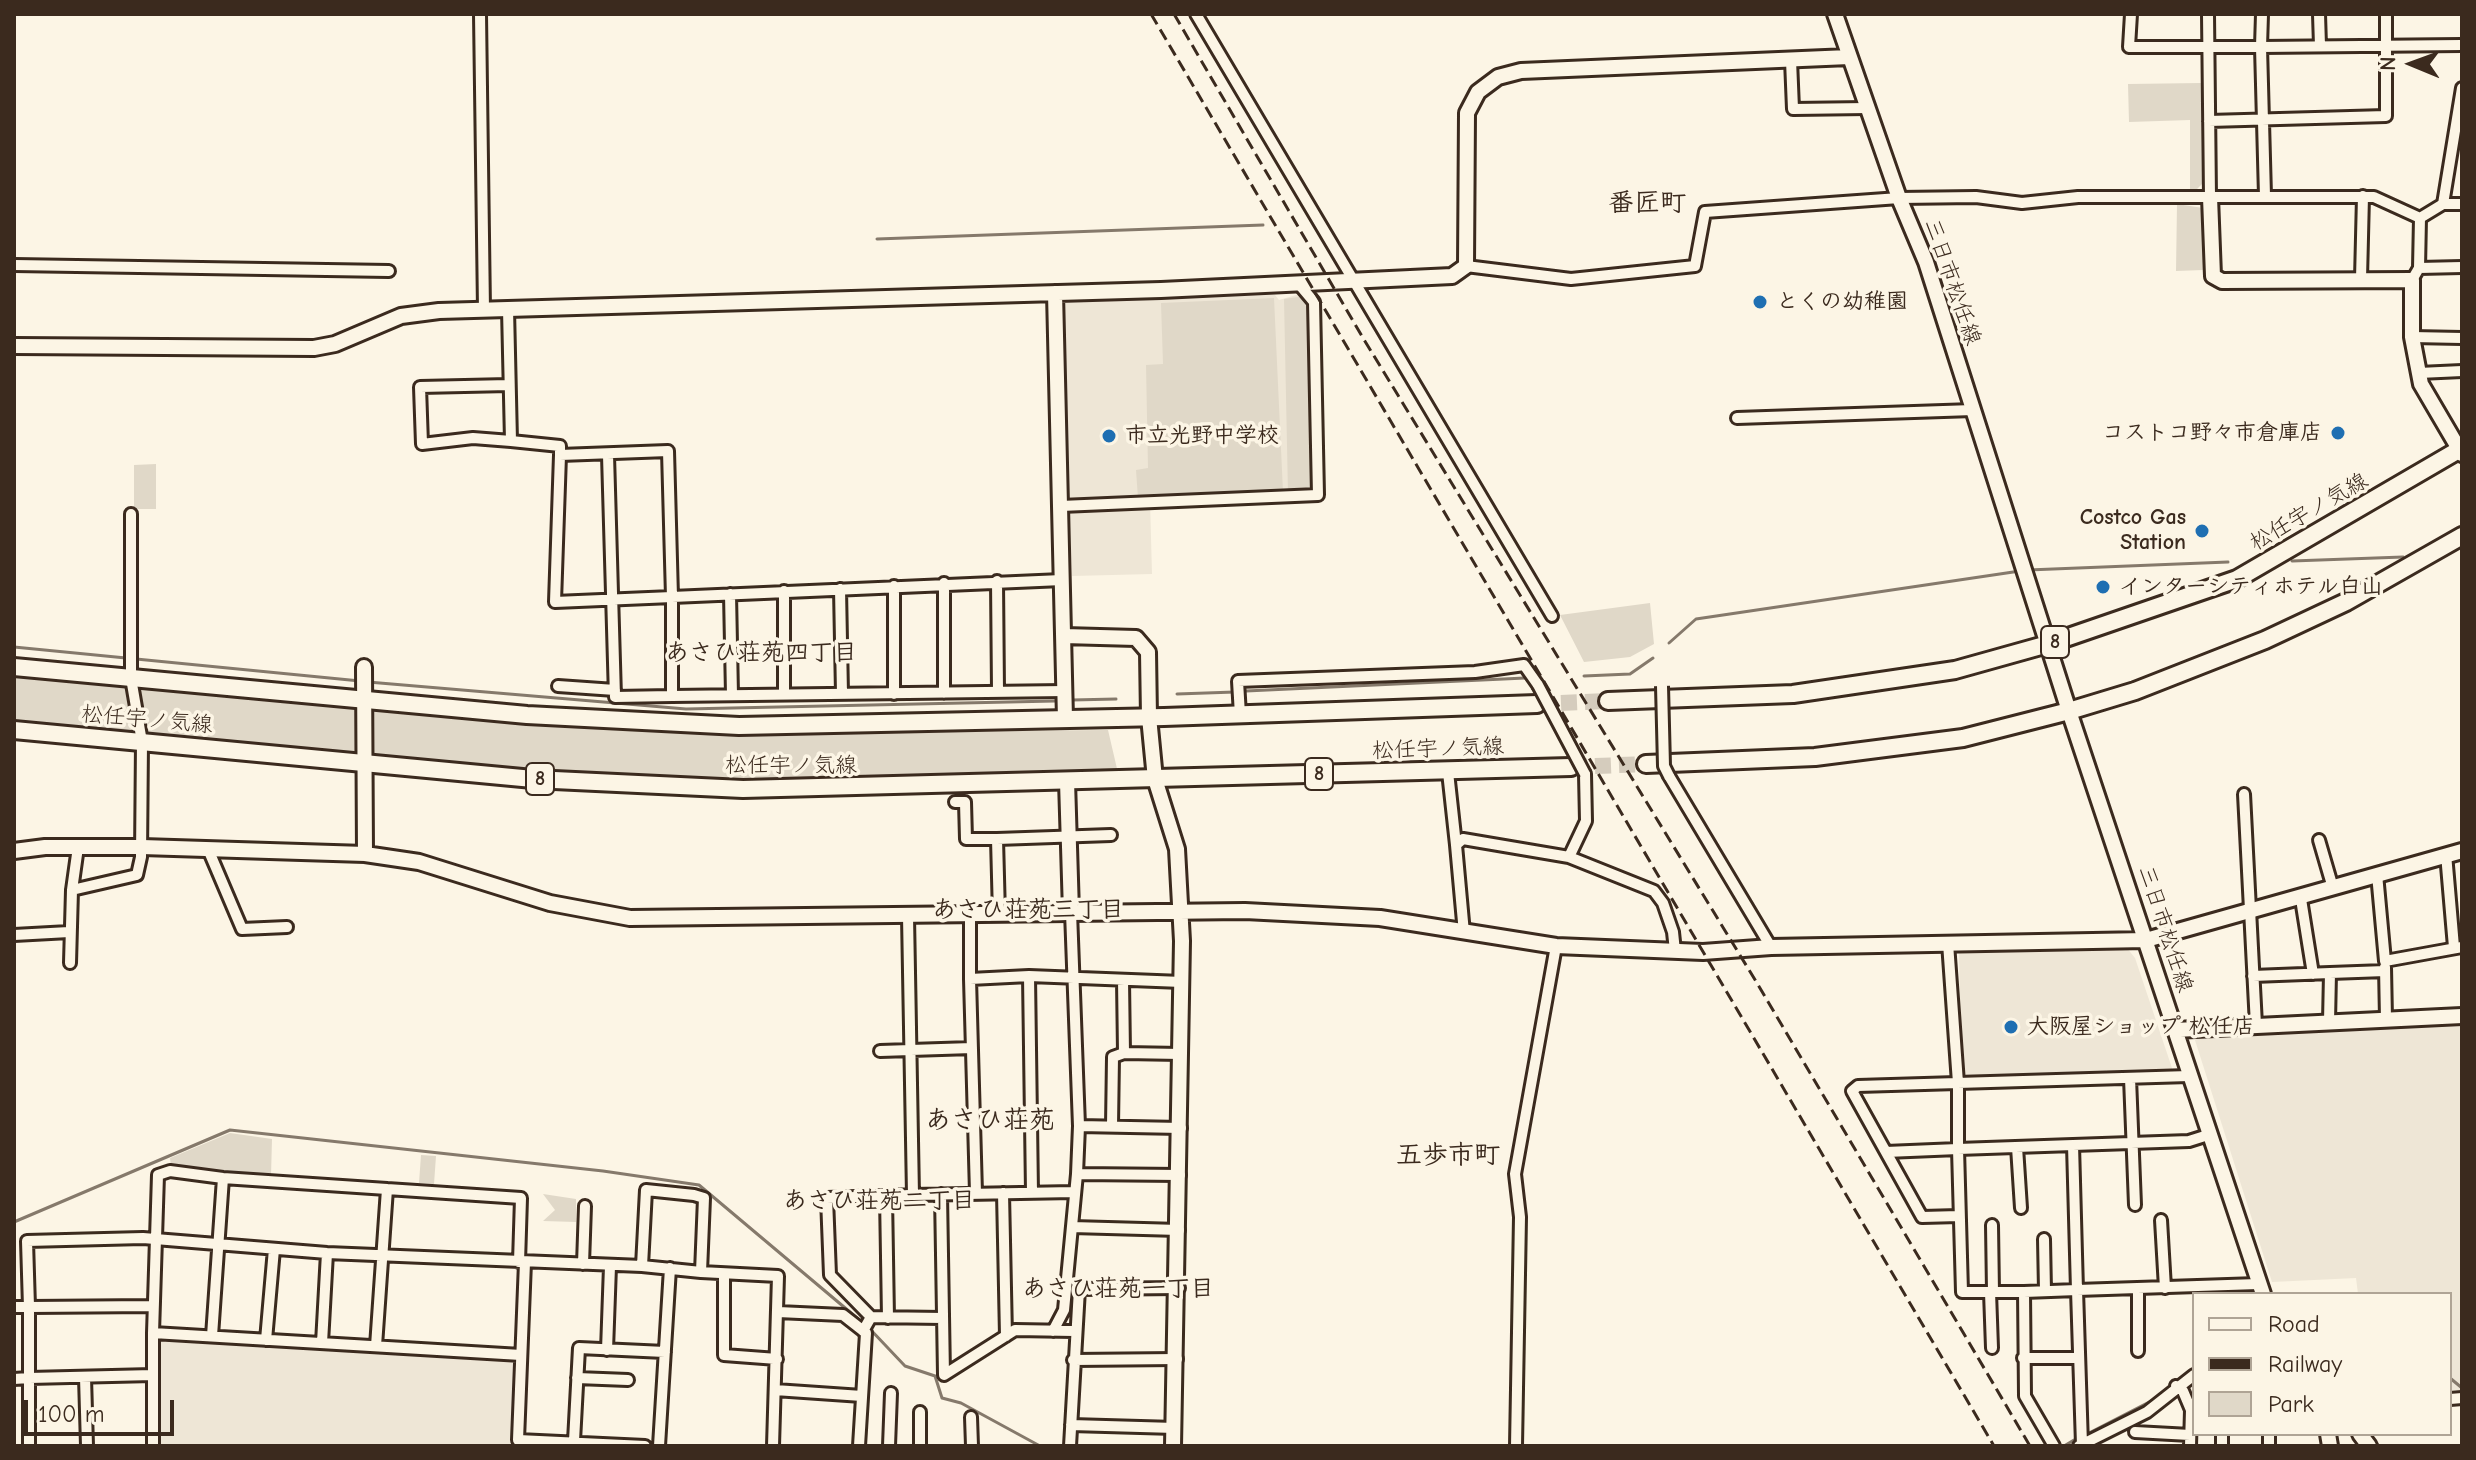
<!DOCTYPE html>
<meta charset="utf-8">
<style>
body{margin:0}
#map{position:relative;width:2476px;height:1460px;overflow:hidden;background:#fcf5e5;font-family:"Comic Neue",sans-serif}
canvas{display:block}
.frame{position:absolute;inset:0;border:16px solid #3b2a1e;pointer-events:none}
.legend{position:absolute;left:2192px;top:1292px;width:260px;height:144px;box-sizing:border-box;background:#fcf5e5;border:2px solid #afa495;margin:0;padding:10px 14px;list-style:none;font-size:24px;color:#3b2a1e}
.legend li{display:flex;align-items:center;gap:16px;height:40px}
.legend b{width:40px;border:2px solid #afa495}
.north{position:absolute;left:2372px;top:24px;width:80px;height:80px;-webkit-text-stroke:6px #fcf5e5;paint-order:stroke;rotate:271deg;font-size:22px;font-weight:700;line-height:32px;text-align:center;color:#3b2a1e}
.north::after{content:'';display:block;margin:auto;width:28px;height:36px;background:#3b2a1e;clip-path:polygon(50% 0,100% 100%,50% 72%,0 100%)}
.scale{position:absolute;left:24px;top:1400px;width:150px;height:36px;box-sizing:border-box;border:4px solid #3b2a1e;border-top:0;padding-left:10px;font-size:24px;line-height:28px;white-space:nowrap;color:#3b2a1e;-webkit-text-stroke:6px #fcf5e5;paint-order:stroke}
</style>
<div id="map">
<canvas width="2476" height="1460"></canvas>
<div class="frame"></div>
<ul class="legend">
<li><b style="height:10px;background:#fcf5e5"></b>Road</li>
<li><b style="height:10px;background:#3b2a1e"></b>Railway</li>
<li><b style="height:22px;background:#e0d8c8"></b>Park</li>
</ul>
<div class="north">N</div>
<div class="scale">100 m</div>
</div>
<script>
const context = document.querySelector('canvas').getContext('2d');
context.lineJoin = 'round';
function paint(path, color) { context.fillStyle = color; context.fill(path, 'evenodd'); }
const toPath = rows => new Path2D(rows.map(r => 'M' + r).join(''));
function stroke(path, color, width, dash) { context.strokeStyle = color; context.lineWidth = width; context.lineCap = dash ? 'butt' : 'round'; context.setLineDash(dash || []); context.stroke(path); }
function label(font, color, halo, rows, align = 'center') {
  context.font = font + ' "Comic Neue","Klee One",sans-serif'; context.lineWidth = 7; context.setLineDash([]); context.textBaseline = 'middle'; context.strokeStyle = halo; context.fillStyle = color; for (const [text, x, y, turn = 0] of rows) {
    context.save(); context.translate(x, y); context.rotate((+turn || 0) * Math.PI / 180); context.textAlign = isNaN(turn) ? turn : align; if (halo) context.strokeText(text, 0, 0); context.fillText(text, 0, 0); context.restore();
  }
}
paint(toPath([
 [1303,293,1313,491,1150,501,1152,574,1072,576,1062,310,1066,302,1072,298,1275,295,1279,300],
 [2127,948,2135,958,2173,1071,1961,1080,1959,949],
 [2462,1022,2462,1392,2450,1393,2450,1294,2358,1294,2356,1278,2272,1282,2194,1037],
 [161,1340,515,1359,510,1446,161,1446]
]), '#eee6d6');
paint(toPath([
 [2201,83,2202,184,2195,191,2190,190,2190,120,2129,122,2128,84],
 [2177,204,2203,208,2203,270,2176,271],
 [1305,296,1310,307,1315,487,1312,494,1288,494,1284,299],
 [1274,298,1283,492,1138,498,1136,470,1148,468,1146,365,1163,364,1161,303],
 [156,464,156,509,134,509,134,465],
 [1650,603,1654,644,1630,657,1584,662,1560,615],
 [14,676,125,687,133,735,14,723],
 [139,686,357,706,358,754,148,735],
 [371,709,612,730,697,733,1108,730,1118,773,733,781,534,772,372,756],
 [230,1133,272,1139,271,1176,171,1166,170,1158],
 [421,1155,436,1156,434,1184,419,1183],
 [543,1194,576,1199,576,1222,543,1221,555,1210]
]), '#e0d8c8');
stroke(toPath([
 [877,239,1263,225],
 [2292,561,2403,557],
 [2028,570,2228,562],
 [1669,643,1696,619,2020,571],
 [14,647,360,681],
 [1584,676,1630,674,1653,658],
 [368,682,686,709,1055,701],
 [1246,691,1525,678],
 [1177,694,1235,692],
 [1072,700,1116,699],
 [14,1222,230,1130,603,1171,699,1185,863,1323],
 [869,1328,905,1366,935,1376,942,1398,961,1403,1040,1446],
 [2450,1378,2462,1388],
 [2089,1433,2157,1398],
 [2064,1446,2074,1440]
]), '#85796b', 3);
stroke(toPath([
 [1537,704,1608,701],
 [1571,767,1646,764]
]), '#d5ccbd', 16, [16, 8]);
const street = toPath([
 [480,14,484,310],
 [1196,14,1552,616],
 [2131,14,2129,47,2261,47,2262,14],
 [2208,14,2210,197],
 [2319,14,2320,46],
 [1791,60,1793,109,1867,108],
 [2209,121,2386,116,2386,14],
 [2265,196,2261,47,2462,45],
 [2443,204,2462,88],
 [14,265,389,271],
 [1466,266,1571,279,1695,266,1705,212,1899,198,1976,197,2022,203,2078,197,2374,197,2420,218,2443,204,2462,204],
 [2419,268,2462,267],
 [2361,279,2363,196],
 [2412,280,2419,268,2420,218],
 [508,309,511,441,560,446,560,455,668,451,672,597,1062,580],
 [2412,337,2462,338],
 [2419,373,2462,371],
 [509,385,420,387,422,444,473,438,511,441],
 [1737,418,1973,410],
 [560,455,555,602,672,597,672,696,1065,691],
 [608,455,615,697,672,696],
 [1061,506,1318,495,1314,302,1298,283],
 [997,581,998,691],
 [944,583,944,693],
 [840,589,842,694],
 [730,594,732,695],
 [558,686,615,690],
 [784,694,784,591],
 [894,694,894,586],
 [1240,715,1238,681,1475,672,1524,665,1538,685],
 [1448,772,1456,845],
 [1669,776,1771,947],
 [2244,794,2256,1025],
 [955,802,965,802,966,839,997,839],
 [2319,840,2333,888],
 [208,849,242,929,287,927],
 [2446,854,2454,947],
 [1569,857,1586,821,1585,774],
 [2377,874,2385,961,2462,947],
 [72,890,137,875,141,857,142,742,131,678,131,514],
 [2301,899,2313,974],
 [999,915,997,839,1111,835],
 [908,916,913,1195,1074,1192],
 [1464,933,1456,845,1463,839,1569,857,1654,891,1663,903,1673,932,1675,951],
 [14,935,69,932],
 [1948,943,1958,1083,1958,1149,2073,1145,2077,1290,2024,1292,2025,1396,2054,1446],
 [70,963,72,890,78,847],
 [2385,967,2386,1019],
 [1029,976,1032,1193],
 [2253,976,2330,973],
 [970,979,970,915],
 [1123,980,1124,1053],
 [2329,1022,2330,973,2385,971],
 [880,1051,972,1048],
 [2130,1078,2135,1205],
 [1079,1126,1181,1128],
 [1112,1126,1113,1057,1124,1053,1181,1054],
 [2073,1145,2189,1141,2208,1135],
 [2017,1147,2021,1208],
 [1886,1152,1958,1149,1962,1292,2024,1292],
 [1077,1174,1180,1175],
 [976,1193,970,979,1029,976,1182,982],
 [1003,1193,1006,1336],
 [941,1194,944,1375,1015,1330,1074,1331],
 [886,1196,888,1318],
 [1959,1216,1922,1217,1852,1091,1858,1086,2189,1076],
 [2161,1220,2165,1288],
 [1992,1225,1993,1292],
 [1072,1227,1179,1230],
 [2044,1239,2045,1291],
 [525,1262,518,1440,645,1446],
 [583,1264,585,1206],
 [642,1266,701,1272],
 [724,1274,724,1355,777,1359],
 [2138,1288,2138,1351],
 [1990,1292,1992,1348],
 [14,1307,29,1307,27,1241,143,1238,327,1253,642,1266,646,1190,694,1195,704,1198,701,1272,778,1276,773,1446],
 [778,1312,843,1315,866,1333,859,1446],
 [871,1317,943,1318],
 [863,1331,871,1317,830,1275,827,1198,913,1195],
 [1053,1331,1064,1310,1077,1174,1079,1126,1071,912],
 [153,1333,521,1355],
 [212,1336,223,1178],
 [266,1340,274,1249],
 [322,1343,327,1253],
 [376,1346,387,1189],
 [607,1350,610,1266],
 [2023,1358,2079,1358],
 [1073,1360,1177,1359],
 [153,1375,29,1378,29,1307,153,1306],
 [85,1377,87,1446],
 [577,1378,628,1380],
 [14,1379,29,1378,29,1446],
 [2176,1386,2183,1391,2191,1410,2190,1446],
 [775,1390,862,1396],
 [2450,1399,2462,1398],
 [971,1417,972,1446],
 [1071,1425,1175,1428],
 [2135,1432,2190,1435],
 [574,1441,579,1348,665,1352],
 [2082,1445,2077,1290,2258,1284],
 [153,1446,153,1333,158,1175,170,1171,223,1178,521,1198,519,1262],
 [659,1446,670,1268],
 [889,1446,891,1393],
 [920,1446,920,1412],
 [1070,1446,1079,1289,1179,1288],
 [1516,1446,1520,1217,1515,1174,1556,946],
 [2079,1446,2147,1412,2194,1375],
 [2222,1446,2222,1434],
 [2269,1446,2269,1434]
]);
const secondary = toPath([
 [1835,14,1899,198,1926,262,2069,711,2263,1294],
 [2210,197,2213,276,2222,281,2412,280,2412,337,2421,384,2462,454],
 [1055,293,1065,719],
 [14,346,314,348,335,344,401,316,439,311,1161,290,1452,276,1466,266,1467,113,1478,92,1498,77,1521,71,1849,57],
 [1064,636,1136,638,1148,652,1149,717,1155,779,1177,849,1182,941,1173,1446],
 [364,667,365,854],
 [1067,781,1071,912],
 [14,851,45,847,142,847,365,854,419,862,550,903,630,918,1245,911,1380,918,1556,946,1703,952,1771,947,2146,940,2462,851],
 [2175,1030,2462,1016],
 [2328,1434,2330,1446],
 [2360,1434,2369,1446]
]);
const primary = toPath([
 [14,667,527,715,739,726,1164,717,1537,704],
 [1608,701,1793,694,1955,670,2048,644,2237,579,2462,448],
 [14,730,533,779,743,789,1571,767],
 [1646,764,1815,757,1963,738,2069,711,2135,691,2265,640,2346,602,2462,536]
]);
stroke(street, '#3b2a1e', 16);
stroke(secondary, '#3b2a1e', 20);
stroke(primary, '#3b2a1e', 22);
stroke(street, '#fcf5e5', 10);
stroke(secondary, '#fcf5e5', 14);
stroke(primary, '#fcf5e5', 16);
stroke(toPath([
 [1151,14,1994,1446],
 [1174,14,1363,338,1757,983,2030,1446]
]), '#3b2a1e', 3, [12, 6]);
const streetBridge = toPath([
 [1538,685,1585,774],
 [1662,686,1664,766,1669,776]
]);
stroke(streetBridge, '#3b2a1e', 16, []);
stroke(streetBridge, '#fcf5e5', 10);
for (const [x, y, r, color] of [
 [1760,302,8,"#1f6fb2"],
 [2338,433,8,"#1f6fb2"],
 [1109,436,8,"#1f6fb2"],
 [2202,531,8,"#1f6fb2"],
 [2103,587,8,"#1f6fb2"],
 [2011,1027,8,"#1f6fb2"]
]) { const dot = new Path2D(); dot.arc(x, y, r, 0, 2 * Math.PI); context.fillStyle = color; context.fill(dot); stroke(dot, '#fcf5e5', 3); }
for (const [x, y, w] of [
 [2055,642,28],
 [1319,774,28],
 [540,779,28]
]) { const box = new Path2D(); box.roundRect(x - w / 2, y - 16, w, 32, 6); context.fillStyle = '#fcf5e5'; context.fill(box); stroke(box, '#3b2a1e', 2); }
label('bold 20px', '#3b2a1e', null, [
 ["8",2055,642],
 ["8",1319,774],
 ["8",540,779]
]);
label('22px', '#3b2a1e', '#fcf5e5', [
 ["三日市松任線",1952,282,71],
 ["松任宇ノ気線",2309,512,-30],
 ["松任宇ノ気線",147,720,5],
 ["松任宇ノ気線",1438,749,-2],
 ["松任宇ノ気線",791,766],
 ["三日市松任線",2165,929,72]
]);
label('bold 22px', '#3b2a1e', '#fcf5e5', [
 ["とくの幼稚園",1776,302],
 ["コストコ野々市倉庫店",2322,433,"right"],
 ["市立光野中学校",1125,436],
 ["Costco Gas",2186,518,"right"],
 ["Station",2186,543,"right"],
 ["インターシティホテル白山",2119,587],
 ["大阪屋ショップ 松任店",2027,1027]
], 'left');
label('bold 24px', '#3b2a1e', '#fcf5e5', [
 ["あさひ荘苑四丁目",761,653],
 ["あさひ荘苑三丁目",1028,910],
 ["あさひ荘苑二丁目",879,1201],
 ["あさひ荘苑一丁目",1118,1289]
]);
label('bold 26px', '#3b2a1e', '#fcf5e5', [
 ["番匠町",1647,204],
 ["あさひ荘苑",990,1121],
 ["五歩市町",1448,1156]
]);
</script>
